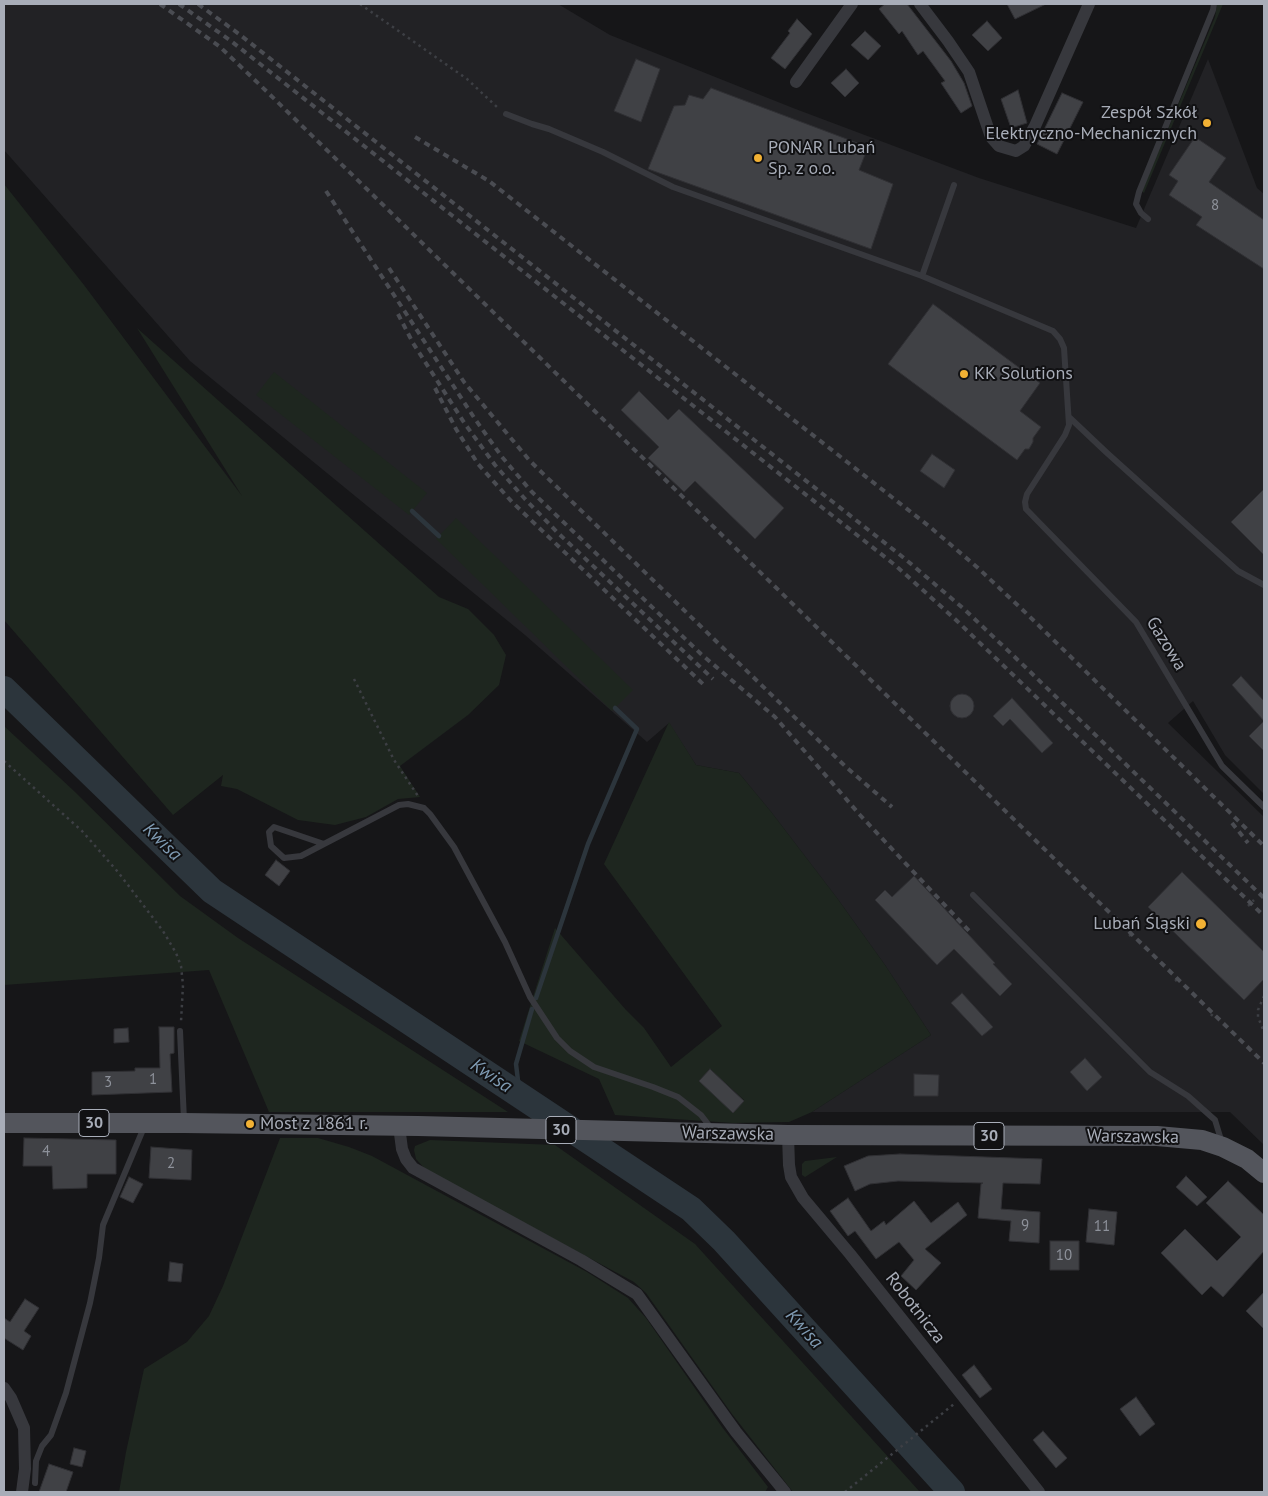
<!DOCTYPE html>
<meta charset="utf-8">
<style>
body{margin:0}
#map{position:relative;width:1268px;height:1496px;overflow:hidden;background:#161618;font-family:"PT Sans",sans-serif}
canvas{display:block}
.frame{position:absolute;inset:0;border:5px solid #a8adb8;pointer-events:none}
</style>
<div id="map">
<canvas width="1268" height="1496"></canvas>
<div class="frame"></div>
</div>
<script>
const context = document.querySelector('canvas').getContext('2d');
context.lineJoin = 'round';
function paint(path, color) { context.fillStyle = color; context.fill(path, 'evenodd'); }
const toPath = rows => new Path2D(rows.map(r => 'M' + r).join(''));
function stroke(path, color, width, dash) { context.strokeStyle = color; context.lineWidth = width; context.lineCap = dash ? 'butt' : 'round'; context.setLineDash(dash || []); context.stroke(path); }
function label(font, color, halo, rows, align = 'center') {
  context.font = font + ' "PT Sans",sans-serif'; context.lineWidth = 4; context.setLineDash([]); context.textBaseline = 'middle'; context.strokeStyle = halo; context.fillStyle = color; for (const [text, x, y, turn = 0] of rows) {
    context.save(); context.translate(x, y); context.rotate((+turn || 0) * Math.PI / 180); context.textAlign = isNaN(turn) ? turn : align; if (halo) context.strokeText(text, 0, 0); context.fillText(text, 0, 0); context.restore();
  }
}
paint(toPath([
 [4,4,558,4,610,35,793,108,979,178,1136,228,1208,59,1257,188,1264,194,1264,794,1225,755,1193,701,1168,723,1264,817,1264,1145,1230,1112,812,1112,931,1035,885,965,837,898,772,813,739,773,696,765,669,723,647,742,525,635,190,361,4,150]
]), '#222225');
paint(toPath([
 [1217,4,1223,4,1144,193,1142,191,1215,17],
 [4,184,84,285,242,496,137,328,439,597,468,609,494,635,506,655,499,685,468,715,400,766,420,797,398,799,366,817,335,825,298,820,237,789,221,786,223,775,173,815,4,620],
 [274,372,427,493,409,515,256,395],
 [456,518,633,690,612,711,436,539],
 [669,722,696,765,739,773,772,813,837,898,885,965,931,1035,812,1112,789,1122,733,1123,615,1115,599,1079,519,1041,555,928,626,1010,644,1028,671,1067,722,1026,604,864],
 [710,1069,744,1100,744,1101,699,1081],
 [4,726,74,791,180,896,238,938,508,1112,269,1112,209,970,4,985],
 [280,1138,318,1138,349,1147,372,1156,587,1272,628,1298,646,1318,722,1427,768,1487,765,1492,119,1492,126,1452,144,1369,187,1342,209,1316,223,1286],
 [430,1140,555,1145,695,1244,920,1492,793,1492,732,1414,646,1293,634,1282,426,1170,416,1159,414,1150,415,1146],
 [837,1157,805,1177,802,1175,802,1164,805,1161]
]), '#1e261f');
stroke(toPath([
 [412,511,439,536],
 [536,998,588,844,637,729,615,708],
 [520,1097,516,1064,532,1009]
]), '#2c353c', 4.5);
stroke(toPath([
 [4,689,212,891,691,1209,724,1241,952,1492]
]), '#2c353c', 26);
const building = toPath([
 [885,4,907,4,951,61,964,83,972,106,961,113,941,83,945,81,923,51,918,55,902,31,899,34,879,9,885,4],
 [1007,4,1046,4,1015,19,1007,4],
 [797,19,812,34,785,69,771,58,790,33,788,31,797,19],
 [987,21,1002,38,988,51,972,35,987,21],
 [865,31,881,46,868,60,851,45,865,31],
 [636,59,660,69,641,122,614,111,636,59],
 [846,69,859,83,845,97,831,83,846,69],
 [711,88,868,147,859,170,893,184,871,249,648,169,674,106,685,105,689,95,703,99,711,88],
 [1018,90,1027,123,1011,128,1001,99,1018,90],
 [1062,93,1083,102,1057,154,1037,144,1062,93],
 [1195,137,1226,158,1209,182,1264,220,1264,269,1196,225,1202,217,1169,195,1178,181,1169,175,1195,137],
 [933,304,1040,383,1020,411,1041,427,1033,438,1033,442,1029,449,1025,449,1017,460,888,364,933,304],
 [639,391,668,420,679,409,784,508,755,539,695,481,684,492,648,458,659,447,621,410,639,391],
 [932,454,955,470,944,488,920,471,932,454],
 [1264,489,1264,555,1231,522,1264,489],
 [1241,676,1264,701,1264,751,1249,736,1264,721,1232,685,1241,676],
 '950 706a12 12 0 1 1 24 0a12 12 0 1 1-24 0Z',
 [1012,698,1053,743,1042,753,1010,719,1003,726,993,716,1012,698],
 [276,860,290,871,279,886,265,875,276,860],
 [1182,872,1264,952,1264,979,1244,1000,1148,907,1182,872],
 [914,876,995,963,993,964,1012,984,1000,996,954,949,937,965,875,900,885,890,892,897,914,876],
 [962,993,993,1027,982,1036,951,1003,962,993],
 [159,1027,174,1027,174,1053,170,1054,172,1092,92,1095,92,1072,135,1071,135,1068,160,1068,159,1027],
 [128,1028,129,1042,114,1043,114,1029,128,1028],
 [1085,1058,1102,1077,1087,1091,1070,1072,1085,1058],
 [710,1069,744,1101,733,1113,699,1081,710,1069],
 [914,1074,939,1075,938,1096,914,1096,914,1074],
 [24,1138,116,1140,116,1174,87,1174,87,1188,53,1189,52,1166,23,1166,24,1138],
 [151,1147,192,1150,191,1180,149,1178,151,1147],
 [900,1154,1042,1159,1040,1184,1003,1183,1001,1209,1040,1212,1039,1243,1009,1241,1011,1221,978,1218,981,1184,983,1183,898,1181,870,1184,855,1191,844,1166,868,1156,900,1154],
 [1186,1176,1207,1197,1197,1206,1176,1187,1186,1176],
 [129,1177,143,1184,133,1203,120,1197,129,1177],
 [1228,1181,1264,1215,1264,1251,1223,1297,1211,1286,1202,1295,1161,1253,1185,1229,1217,1261,1241,1237,1206,1203,1228,1181],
 [848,1198,871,1231,884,1221,886,1225,914,1201,931,1223,958,1202,967,1215,925,1249,941,1263,916,1290,901,1276,914,1260,899,1242,876,1259,855,1231,848,1236,830,1211,848,1198],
 [1089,1209,1117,1212,1114,1245,1086,1242,1089,1209],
 [1050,1241,1079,1241,1079,1270,1050,1270,1050,1241],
 [170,1262,183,1264,181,1282,168,1281,170,1262],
 [1264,1292,1264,1329,1246,1311,1264,1292],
 [25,1299,39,1308,24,1331,31,1336,23,1350,4,1338,4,1318,10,1322,25,1299],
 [974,1365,992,1389,980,1398,962,1375,974,1365],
 [1136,1397,1155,1424,1140,1436,1120,1409,1136,1397],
 [1043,1431,1067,1458,1056,1468,1033,1440,1043,1431],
 [74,1448,86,1451,82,1467,70,1464,74,1448],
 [49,1464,73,1472,66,1492,39,1492,49,1464]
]);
paint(building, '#404145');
stroke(building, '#303034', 1);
stroke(toPath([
 [360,4,467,79,498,108],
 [354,679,394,760,418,796],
 [4,761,82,831,118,872,163,931,176,953,181,966,183,985,181,1022],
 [1248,906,1254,900],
 [1129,936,1134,932],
 [1175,981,1180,977],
 [1264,996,1258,1010,1258,1017,1264,1032],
 [1211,1016,1215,1011],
 [845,1492,954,1404]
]), '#3d3f44', 2.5, [2.5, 4]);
stroke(toPath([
 [506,114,532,124,549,129,603,152,673,187,922,276],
 [954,185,922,276,1053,331,1060,339,1064,348,1069,425,1065,435,1027,494,1025,502,1026,509,1136,622,1222,766,1264,807],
 [1148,219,1141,213,1136,204,1139,192,1213,10,1214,4],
 [1069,417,1106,452,1238,571,1264,585],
 [324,844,274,827,269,832,271,846,284,858,301,856,324,844,399,805,408,804,424,808,430,814,454,847,505,942,530,997,557,1038,570,1051,594,1067,653,1087,678,1097,701,1115,711,1128],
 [973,895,1150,1072,1188,1096,1215,1120,1222,1143],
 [180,1031,184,1121],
 [35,1483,36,1461,42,1446,51,1435,66,1393,90,1303,99,1258,103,1225,142,1132,142,1126]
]), '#37383d', 6);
stroke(toPath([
 [920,4,948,41,969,72,991,137,999,146,1016,151,1024,146,1035,126,1089,4],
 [796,82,852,4],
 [399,1126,402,1149,406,1159,413,1168,581,1260,637,1294,736,1432,785,1492],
 [788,1135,789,1165,791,1177,803,1198,850,1254,1039,1492],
 [4,1388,11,1398,24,1428,25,1469,22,1492]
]), '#37383d', 12);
stroke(toPath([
 [4,1123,184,1123,418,1126,788,1135,1157,1136,1202,1140,1223,1147,1247,1159,1264,1173]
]), '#53555c', 20);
stroke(toPath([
 [160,4,219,46,259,84,1264,1063],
 [179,4,231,41,895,565,956,620,1264,916],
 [198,4,239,34,904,558,964,609,1020,662,1264,898],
 [415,137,489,181,930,527,978,568,1027,614,1264,846],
 [326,191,475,419,502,457,531,491,701,654,775,717,860,815,972,934],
 [389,268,464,382,530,461,845,766,892,807],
 [398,314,413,343,465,424,495,465,525,499,557,532,713,679],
 [435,388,456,429,478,464,512,502,704,685],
 [1232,823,1248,843]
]), '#4a4c52', 4, [6, 5]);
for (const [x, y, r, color] of [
 [1207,123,5,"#f2b134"],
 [758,158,5,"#f2b134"],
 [964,374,5,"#f2b134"],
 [1201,924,6,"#f2b134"],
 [250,1124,5,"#f2b134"]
]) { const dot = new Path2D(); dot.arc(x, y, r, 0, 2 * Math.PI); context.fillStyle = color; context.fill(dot); stroke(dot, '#111113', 2); }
label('15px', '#8e929b', null, [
 ["8",1215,206],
 ["1",153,1080],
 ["3",108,1083],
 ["4",46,1152],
 ["2",171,1164],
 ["9",1025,1226],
 ["11",1102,1227],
 ["10",1064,1256]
]);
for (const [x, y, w] of [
 [94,1123,30],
 [561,1130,30],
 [989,1136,30]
]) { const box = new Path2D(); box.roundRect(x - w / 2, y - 13.5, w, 27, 4); context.fillStyle = '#111113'; context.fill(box); stroke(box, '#a8adb8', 1); }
label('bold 16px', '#a8adb8', null, [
 ["30",94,1123],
 ["30",561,1130],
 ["30",989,1136]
]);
label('18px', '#a8adb8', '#111113', [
 ["Zespół Szkół",1197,113,"right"],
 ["Elektryczno-Mechanicznych",1197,134,"right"],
 ["PONAR Lubań",768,148],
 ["Sp. z o.o.",768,169],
 ["KK Solutions",974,374],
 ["Lubań Śląski",1190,924,"right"],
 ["Most z 1861 r.",260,1124]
], 'left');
label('18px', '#a8adb8', '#111113', [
 ["Gazowa",1166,644,58],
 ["Warszawska",728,1134,1],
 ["Warszawska",1133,1137,1],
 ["Robotnicza",915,1308,52]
]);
label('italic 19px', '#7f9bb3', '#111113', [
 ["Kwisa",162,842,44],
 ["Kwisa",491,1076,34],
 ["Kwisa",804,1329,48]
]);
</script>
